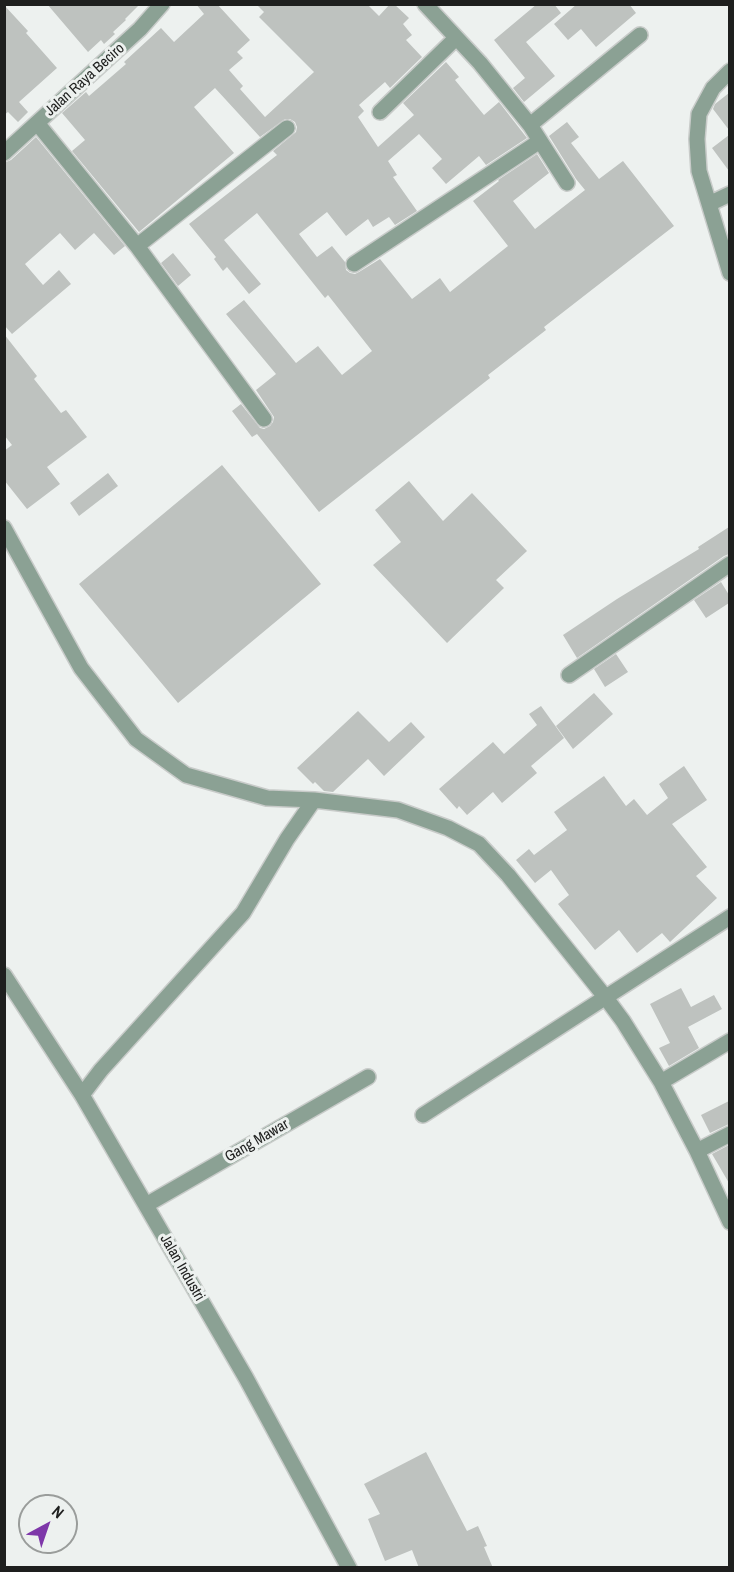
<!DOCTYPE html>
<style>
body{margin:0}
#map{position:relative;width:734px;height:1572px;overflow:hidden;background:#edf1ef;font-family:"Archivo Narrow",sans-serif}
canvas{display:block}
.frame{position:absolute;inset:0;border:6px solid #1e1f1e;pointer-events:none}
.north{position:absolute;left:18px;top:1494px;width:60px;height:60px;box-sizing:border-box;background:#edf1ef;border:2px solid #9a9d9b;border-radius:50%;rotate:40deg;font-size:16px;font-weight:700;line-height:24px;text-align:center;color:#1e1f1e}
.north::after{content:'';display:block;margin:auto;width:21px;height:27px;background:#7e37a9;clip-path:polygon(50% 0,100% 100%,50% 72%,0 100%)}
</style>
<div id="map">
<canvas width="734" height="1572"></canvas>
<div class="frame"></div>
<div class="north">N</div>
</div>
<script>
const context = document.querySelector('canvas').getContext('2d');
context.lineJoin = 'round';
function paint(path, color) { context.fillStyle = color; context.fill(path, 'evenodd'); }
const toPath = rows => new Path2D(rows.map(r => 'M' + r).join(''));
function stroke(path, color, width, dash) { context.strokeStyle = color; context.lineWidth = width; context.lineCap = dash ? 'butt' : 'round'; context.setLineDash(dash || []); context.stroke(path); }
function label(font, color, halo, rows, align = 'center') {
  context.font = font + ' "Archivo Narrow",sans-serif'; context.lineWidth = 6; context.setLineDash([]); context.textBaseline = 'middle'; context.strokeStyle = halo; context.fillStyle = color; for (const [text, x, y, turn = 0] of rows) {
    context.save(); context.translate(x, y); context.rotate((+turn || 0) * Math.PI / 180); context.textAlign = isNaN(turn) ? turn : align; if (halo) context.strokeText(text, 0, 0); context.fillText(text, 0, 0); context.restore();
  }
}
paint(toPath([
 [47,4,140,4,125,19,126,20,113,32,115,34,104,44,101,40,88,52],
 [196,4,217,4,250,40,237,52,243,58,229,70,243,86,240,89,265,117,314,72,259,17,264,12,256,4,367,4,379,16,390,4,394,4,409,18,403,24,412,35,406,40,422,57,390,88,385,82,359,105,364,111,358,117,378,147,414,115,403,103,446,62,459,77,455,80,484,115,499,102,527,138,486,165,479,156,446,184,432,168,442,159,419,134,388,161,397,175,393,177,417,211,395,225,389,217,373,227,368,219,346,236,327,212,299,234,317,257,332,246,345,262,346,270,350,273,355,274,359,272,380,259,412,299,440,278,450,292,508,246,473,201,499,181,498,180,537,154,549,173,513,201,535,229,585,190,576,179,549,136,567,122,579,137,571,143,599,179,623,161,674,226,544,327,546,330,488,375,490,378,319,512,257,434,252,437,232,411,241,404,260,428,264,429,270,426,273,422,274,417,256,390,276,374,226,314,244,300,296,363,318,346,342,375,372,351,328,295,325,298,257,213,224,240,261,284,249,294,227,267,223,271,214,259,216,257,189,224,277,155,273,151,296,132,297,127,295,122,290,119,285,119,260,137,215,88,194,107,234,153,139,232,72,151,85,140,62,113,86,92,89,96,126,64,124,62,161,28,174,42,204,14],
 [537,4,554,4,561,13,526,42,555,76,524,102,513,88,525,78,494,40],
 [577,4,629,4,636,13,596,47,581,29,568,40,554,24],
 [4,5,28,31,26,33,57,68,19,102,28,112,18,122,8,112,4,115],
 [729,93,729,130,713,109,715,104],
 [729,135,729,171,712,148],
 [36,137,125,246,114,255,94,233,75,250,60,233,25,264,43,285,59,270,71,284,12,334,4,325,4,163,11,160],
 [173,253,191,275,178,286,161,263],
 [4,334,37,376,34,379,61,413,66,410,87,437,47,467,60,484,27,509,4,480,4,451,12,445,4,435],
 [222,465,321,584,178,703,79,584],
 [108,473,118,486,79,516,70,503],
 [409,481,443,521,472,493,527,551,496,580,504,588,447,643,373,565,401,542,375,510],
 [729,527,729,554,724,556,577,658,563,635,617,599,699,549,698,547],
 [721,582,729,595,729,603,706,618,694,600],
 [616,654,628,672,605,687,594,669],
 [594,693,613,714,573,749,556,726],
 [541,706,564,738,531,766,537,773,502,803,493,792,467,815,459,806,457,809,439,789,493,742,504,754,537,725,529,714],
 [358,711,389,742,411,722,425,737,384,776,368,759,333,792,324,791,315,782,313,784,297,768],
 [684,766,707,800,672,824,707,867,696,876,717,898,670,942,662,933,637,953,619,930,595,950,558,904,569,895,551,870,535,883,516,860,529,849,534,855,567,830,554,812,604,776,626,806,634,799,647,815,668,798,659,784],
 [681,988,691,1007,714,995,722,1009,688,1027,699,1048,669,1066,659,1048,670,1043,650,1004],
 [729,1101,729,1124,710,1133,701,1115],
 [729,1145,729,1183,712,1154],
 [426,1452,467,1531,478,1526,487,1546,484,1547,493,1568,419,1568,412,1550,385,1561,368,1519,380,1514,364,1484]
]), '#bec2bf');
const minor = toPath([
 [425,4,480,63,530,125,567,183],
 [730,71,713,88,699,114,697,139,699,171,730,273],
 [380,112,456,38],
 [37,123,137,246,264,419],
 [530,125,640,35],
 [4,153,140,29,162,4],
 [709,204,730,194],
 [137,246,287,128],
 [354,264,540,141],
 [4,528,81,668,136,739,186,775,267,798,314,800,398,810,448,828,479,844,508,875,606,998,623,1021,661,1082,697,1151,730,1222],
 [569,675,730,564],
 [4,975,82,1095,246,1378,349,1568],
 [661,1082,730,1041],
 [82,1095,101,1070,243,913,287,839,314,800],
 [423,1115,730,917],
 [697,1151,730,1134],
 [146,1205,368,1077]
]);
stroke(minor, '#c8cbc9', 18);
stroke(minor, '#8ba194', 15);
label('15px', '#1e1f1e', '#edf1ef', [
 ["Jalan Raya Beciro",85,80,-42],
 ["Gang Mawar",257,1141,-30],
 ["Jalan Industri",182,1268,60]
]);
</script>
